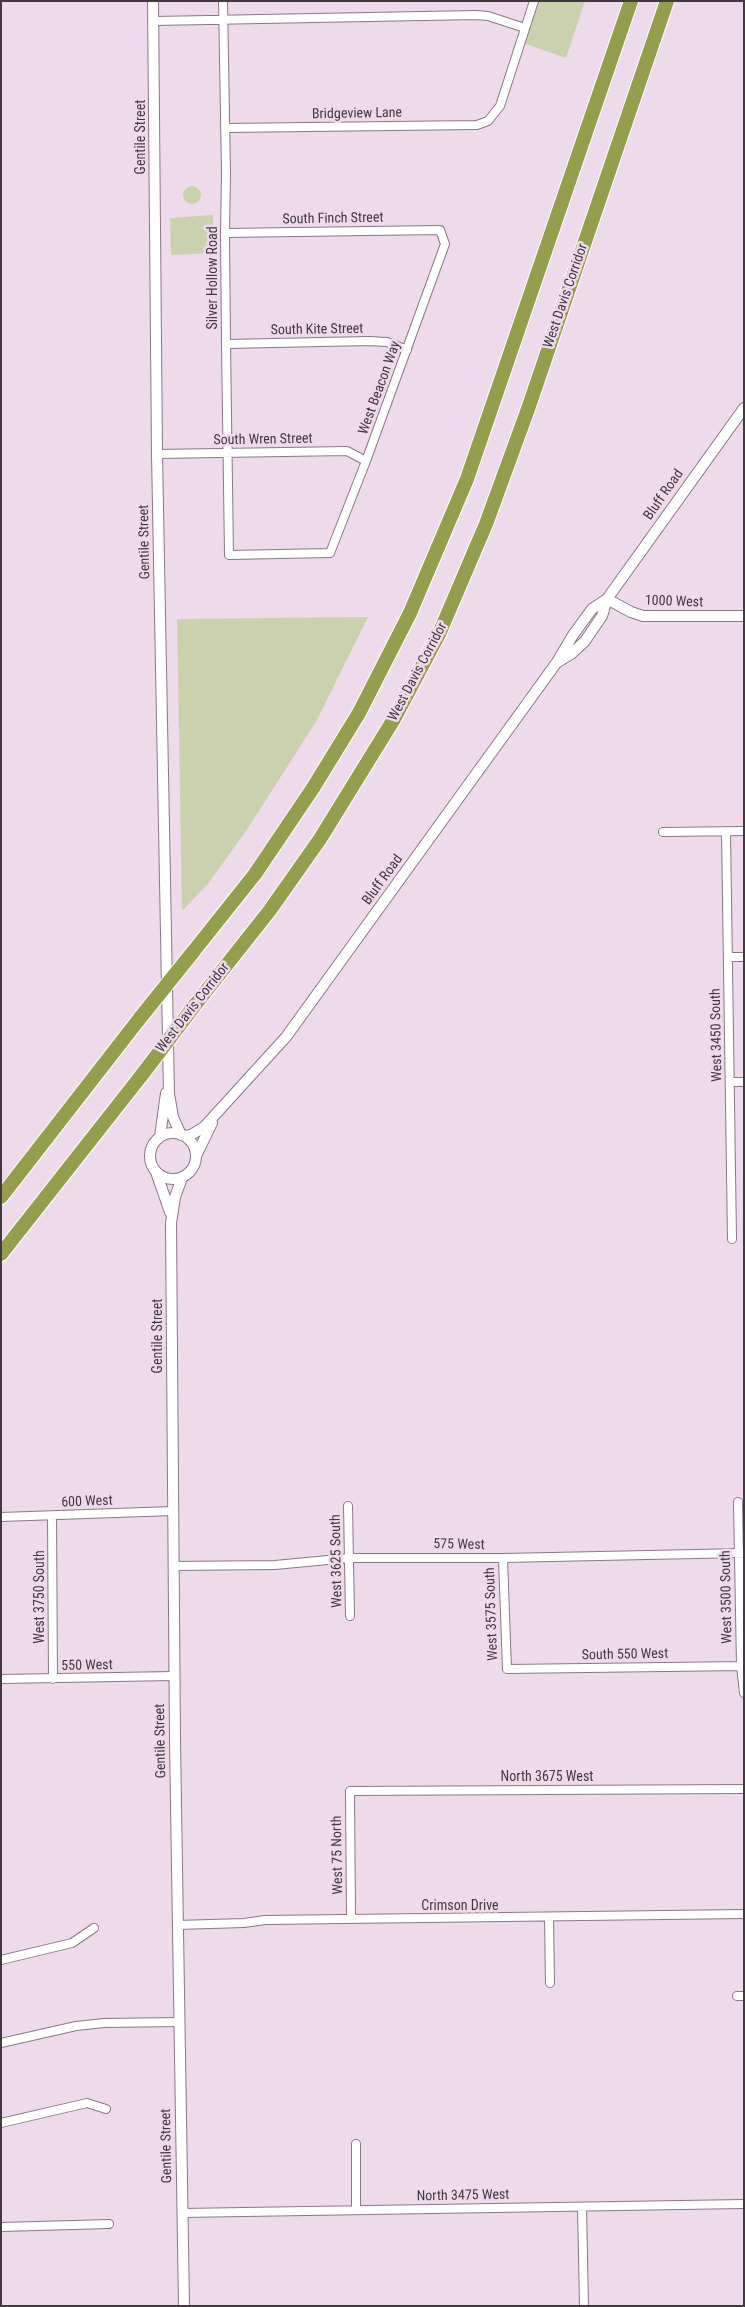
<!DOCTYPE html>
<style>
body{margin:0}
#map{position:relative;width:745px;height:2307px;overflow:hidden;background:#efdaeb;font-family:"Roboto Condensed",sans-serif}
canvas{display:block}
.frame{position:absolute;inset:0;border:2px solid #423940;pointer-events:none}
</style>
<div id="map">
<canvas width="745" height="2307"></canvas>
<div class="frame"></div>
</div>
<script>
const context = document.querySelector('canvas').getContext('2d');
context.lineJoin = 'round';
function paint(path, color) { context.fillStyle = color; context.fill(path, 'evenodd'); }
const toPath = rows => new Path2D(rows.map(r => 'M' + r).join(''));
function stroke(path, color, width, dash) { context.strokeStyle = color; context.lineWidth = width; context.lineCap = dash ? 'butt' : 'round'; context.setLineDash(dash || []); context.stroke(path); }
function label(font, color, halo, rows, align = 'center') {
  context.font = font + ' "Roboto Condensed",sans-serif'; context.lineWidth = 5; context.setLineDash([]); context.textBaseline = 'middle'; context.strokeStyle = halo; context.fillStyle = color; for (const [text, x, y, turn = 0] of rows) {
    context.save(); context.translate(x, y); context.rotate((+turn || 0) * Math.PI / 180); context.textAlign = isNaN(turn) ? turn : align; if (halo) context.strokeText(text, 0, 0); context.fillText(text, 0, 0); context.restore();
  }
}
paint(toPath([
 [537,1,585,1,566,58,523,43],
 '183 195a9 9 0 1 1 18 0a9 9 0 1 1-18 0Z',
 [213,215,214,253,171,255,170,218],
 [368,617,317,720,248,828,208,884,182,911,177,619]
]), '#cbd1ac');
const street = toPath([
 [223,1,226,173,225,233,226,344,229,555,330,553,366,461,445,244,440,230,225,233],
 [154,21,476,15,488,16,525,28],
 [225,128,477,125,488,121,500,106,534,1],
 [226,344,369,341,387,342,407,350],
 [157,454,347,451,366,461],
 [726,831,732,1239],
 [663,832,744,831],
 [729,957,744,957],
 [730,1082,744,1082],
 [738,1502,741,1666,744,1693],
 [348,1506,350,1616],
 [52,1516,53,1679],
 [1,1517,173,1511],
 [503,1558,507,1669,744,1666],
 [174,1566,275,1565,349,1558,503,1558,744,1553],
 [1,1679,174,1676],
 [549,1918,550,1983],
 [351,1919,350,1791,744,1789],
 [177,1925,244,1923,265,1920,744,1914],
 [1,1960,72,1943,94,1928],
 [737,1996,744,1996],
 [1,2043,76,2026,104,2023,179,2022],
 [1,2123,87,2103,106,2109],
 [356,2144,356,2210],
 [582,2207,584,2306],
 [182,2213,744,2204],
 [1,2227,109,2224]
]);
const secondary = toPath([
 [153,1,157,454,169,1094,173,1117,181,1135],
 [607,599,631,612,643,616,744,616],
 [558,662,571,654,585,641,602,616,607,599,744,408],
 '150 1156a23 23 0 1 1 46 0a23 23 0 1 1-46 0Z',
 [184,1136,191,1135,204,1127,286,1037,557,662,573,635,592,609,607,599],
 [160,1137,166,1093],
 [196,1156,212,1123],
 [156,1172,170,1212],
 [182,1178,175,1197,171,1223,175,1741,184,2306]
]);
const highway = toPath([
 [193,952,255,874,313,788,359,713,410,613,467,479,631,1],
 [195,1005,270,910,320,839,394,719,439,634,486,524,528,409,667,1],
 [1,1197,140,1018],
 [1,1254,141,1076]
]);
stroke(street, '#8a7786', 10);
stroke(secondary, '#8a7786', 12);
stroke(highway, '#fff', 16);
stroke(street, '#fff', 8);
stroke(secondary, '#fff', 10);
stroke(highway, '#949e4c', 14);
const highwayBridge = toPath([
 [140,1018,193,952],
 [141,1076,195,1005]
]);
stroke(highwayBridge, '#fff', 16, []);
stroke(highwayBridge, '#949e4c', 14);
label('14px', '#423940', '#efdaeb', [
 ["Bridgeview Lane",357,114,-1],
 ["Gentile Street",141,137,-90],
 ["South Finch Street",333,219,-1],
 ["Silver Hollow Road",213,278,-90],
 ["West Davis Corridor",566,296,-71],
 ["South Kite Street",317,330,-1],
 ["West Beacon Way",380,388,-70],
 ["South Wren Street",263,440,-1],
 ["Bluff Road",664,495,-55],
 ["Gentile Street",145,542,-91],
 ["1000 West",674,602,2],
 ["West Davis Corridor",418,672,-62],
 ["Bluff Road",383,880,-54],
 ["West Davis Corridor",193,1008,-52],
 ["West 3450 South",717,1035,-91],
 ["Gentile Street",158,1336,-90],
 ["600 West",87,1502,-2],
 ["575 West",459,1545,1],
 ["West 3625 South",337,1561,-91],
 ["West 3750 South",40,1597,-90],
 ["West 3500 South",727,1597,-91],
 ["West 3575 South",492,1614,-92],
 ["South 550 West",625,1655,-1],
 ["550 West",87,1666,-1],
 ["Gentile Street",161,1741,-91],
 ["North 3675 West",547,1777],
 ["West 75 North",338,1855,-91],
 ["Crimson Drive",460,1906],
 ["Gentile Street",167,2146,-91],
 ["North 3475 West",463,2196,-1]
]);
</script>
